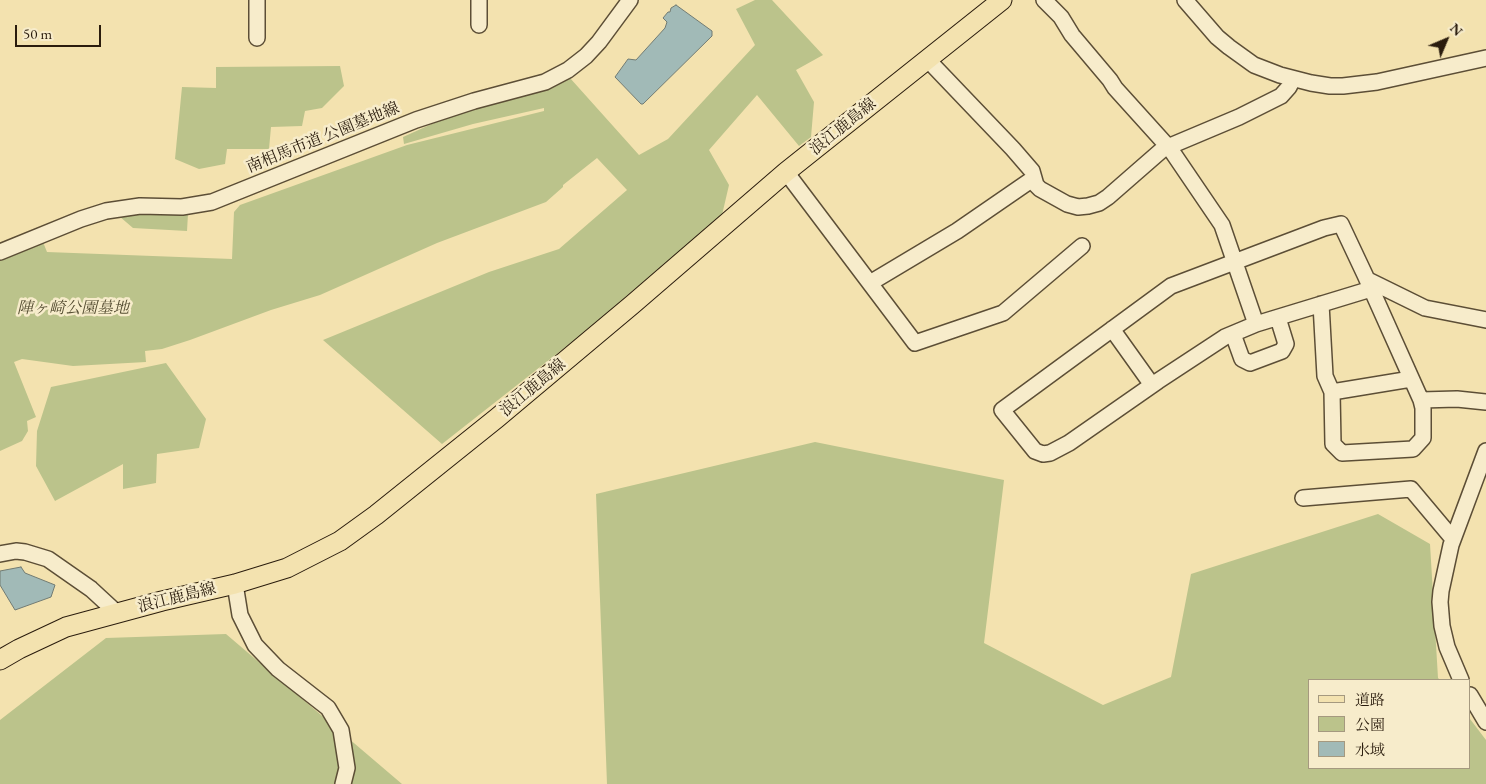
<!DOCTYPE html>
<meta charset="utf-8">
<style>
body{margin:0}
#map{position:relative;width:1486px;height:784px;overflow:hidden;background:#f3e2af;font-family:"EB Garamond","Noto Serif JP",serif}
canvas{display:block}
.legend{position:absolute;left:1308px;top:679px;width:162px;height:90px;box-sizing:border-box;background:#f7eccb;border:1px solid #a5997f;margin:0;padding:6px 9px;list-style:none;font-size:15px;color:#2a1c0d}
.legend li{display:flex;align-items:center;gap:10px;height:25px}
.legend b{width:25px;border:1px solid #a5997f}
.north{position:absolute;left:1421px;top:15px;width:50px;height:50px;-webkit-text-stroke:4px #f7eccb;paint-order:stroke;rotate:45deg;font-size:14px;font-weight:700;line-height:20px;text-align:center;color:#2a1c0d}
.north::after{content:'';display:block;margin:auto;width:18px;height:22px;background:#2a1c0d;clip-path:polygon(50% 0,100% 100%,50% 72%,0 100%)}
.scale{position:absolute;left:15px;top:25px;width:86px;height:22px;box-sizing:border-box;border:2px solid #2a1c0d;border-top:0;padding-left:6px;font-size:15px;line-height:18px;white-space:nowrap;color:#2a1c0d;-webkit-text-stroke:4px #f7eccb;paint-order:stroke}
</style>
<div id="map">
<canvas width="1486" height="784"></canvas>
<ul class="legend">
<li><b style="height:6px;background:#f3e2af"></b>道路</li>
<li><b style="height:14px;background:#bbc38b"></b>公園</li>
<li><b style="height:14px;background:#a1bab7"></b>水域</li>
</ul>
<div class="north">N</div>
<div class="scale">50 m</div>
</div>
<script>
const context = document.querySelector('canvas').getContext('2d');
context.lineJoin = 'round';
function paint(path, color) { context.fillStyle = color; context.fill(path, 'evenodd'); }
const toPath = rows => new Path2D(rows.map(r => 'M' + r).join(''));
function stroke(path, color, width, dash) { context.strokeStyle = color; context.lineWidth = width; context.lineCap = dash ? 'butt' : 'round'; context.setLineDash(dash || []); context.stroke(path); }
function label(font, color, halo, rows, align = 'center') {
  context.font = font + ' "EB Garamond","Noto Serif JP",serif'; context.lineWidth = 5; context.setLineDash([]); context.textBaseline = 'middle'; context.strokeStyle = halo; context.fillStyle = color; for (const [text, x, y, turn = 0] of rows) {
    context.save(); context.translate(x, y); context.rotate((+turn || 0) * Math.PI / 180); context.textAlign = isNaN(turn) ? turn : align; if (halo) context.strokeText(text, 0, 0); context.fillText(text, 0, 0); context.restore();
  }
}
paint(toPath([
 [755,0,772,0,823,55,796,70,814,102,811,137,799,146,757,95,709,150,729,185,722,215,577,338,442,444,323,340,489,272,559,249,627,190,597,158,563,185,563,187,546,202,437,243,320,295,271,310,190,340,162,349,145,351,146,362,73,366,22,359,14,362,36,417,27,421,28,431,22,441,0,451,0,260,43,242,47,252,232,259,234,212,240,205,407,145,544,111,544,108,473,124,404,144,403,137,558,67,570,78,639,155,668,139,755,45,736,9],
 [340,66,344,86,322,108,305,111,302,126,271,127,269,149,227,149,225,164,199,169,175,159,182,87,216,88,216,67],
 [163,213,188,214,187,231,133,228,119,216],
 [166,363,206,419,199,448,157,454,156,483,123,489,123,464,55,501,36,466,37,431,51,387],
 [815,442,1004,480,984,643,1103,705,1171,677,1191,574,1378,514,1430,544,1438,678,1440,680,1310,680,1310,768,1470,768,1470,719,1486,740,1486,784,607,784,596,494],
 [226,634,402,784,0,784,0,720,106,638]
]), '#bbc38b');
const water = toPath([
 [676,5,712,31,712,36,643,104,641,104,615,77,628,59,636,60,665,28,667,22,663,18,668,12,670,12,671,8,676,5],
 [21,567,25,573,55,585,51,597,15,610,0,585,0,571,21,567]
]);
paint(water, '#a1bab7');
stroke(water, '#717b73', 1);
const minor = toPath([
 [1044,0,1061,17,1072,35,1110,80,1115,88,1171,150,1222,225,1256,324],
 [1185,0,1217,37,1229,47,1254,65,1280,75,1311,83,1330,86,1343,86,1377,82,1486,58],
 [479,25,479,0],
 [257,38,257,0],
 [927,59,1013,149,1032,171,1036,185,1040,189,1067,204,1078,207,1088,206,1099,203,1108,197,1163,149,1239,117,1281,96,1289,87,1293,79],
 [786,172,915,343,1003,313,1082,246],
 [0,252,81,219,106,211,140,206,182,207,212,202,416,120,474,101,545,82,568,70,586,56,599,42,630,0],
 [1368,280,1425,308,1486,320],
 [870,283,957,231,1034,178],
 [1371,289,1256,324,1225,337,1158,381,1069,443,1050,453,1043,454,1035,451,1002,410,1171,286,1324,228,1341,224,1365,275,1421,400,1457,399,1486,402],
 [1321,304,1325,376,1332,392,1333,444,1342,453,1413,449,1423,438,1423,408,1421,400],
 [1112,329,1152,385],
 [1233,334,1242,359,1250,363,1282,351,1286,344,1278,318],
 [1332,392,1411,379],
 [1303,498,1411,489,1453,539],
 [0,554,16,551,25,552,48,559,91,589,117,613],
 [235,584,240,615,255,645,278,669,328,708,341,730,347,768,343,784],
 [1461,680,1447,647,1442,626,1440,602,1441,591,1451,545,1486,451],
 [1470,695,1486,722]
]);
const major = toPath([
 [0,660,19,649,66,627,162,601,235,584,287,568,340,541,376,515,497,418,633,304,786,172,1002,0]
]);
stroke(minor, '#5c4e36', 18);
stroke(major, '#2a1c0d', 21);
stroke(minor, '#f7eccb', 15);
stroke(major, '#f3e2af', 19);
label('16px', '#2a1c0d', '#f7eccb', [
 ["浪江鹿島線",843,127,-39],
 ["南相馬市道 公園墓地線",323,138,-22],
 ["浪江鹿島線",533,388,-40],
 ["浪江鹿島線",177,598,-14]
]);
label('italic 16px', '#564e33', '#f7eccb', [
 ["陣ヶ崎公園墓地",73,309]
]);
</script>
